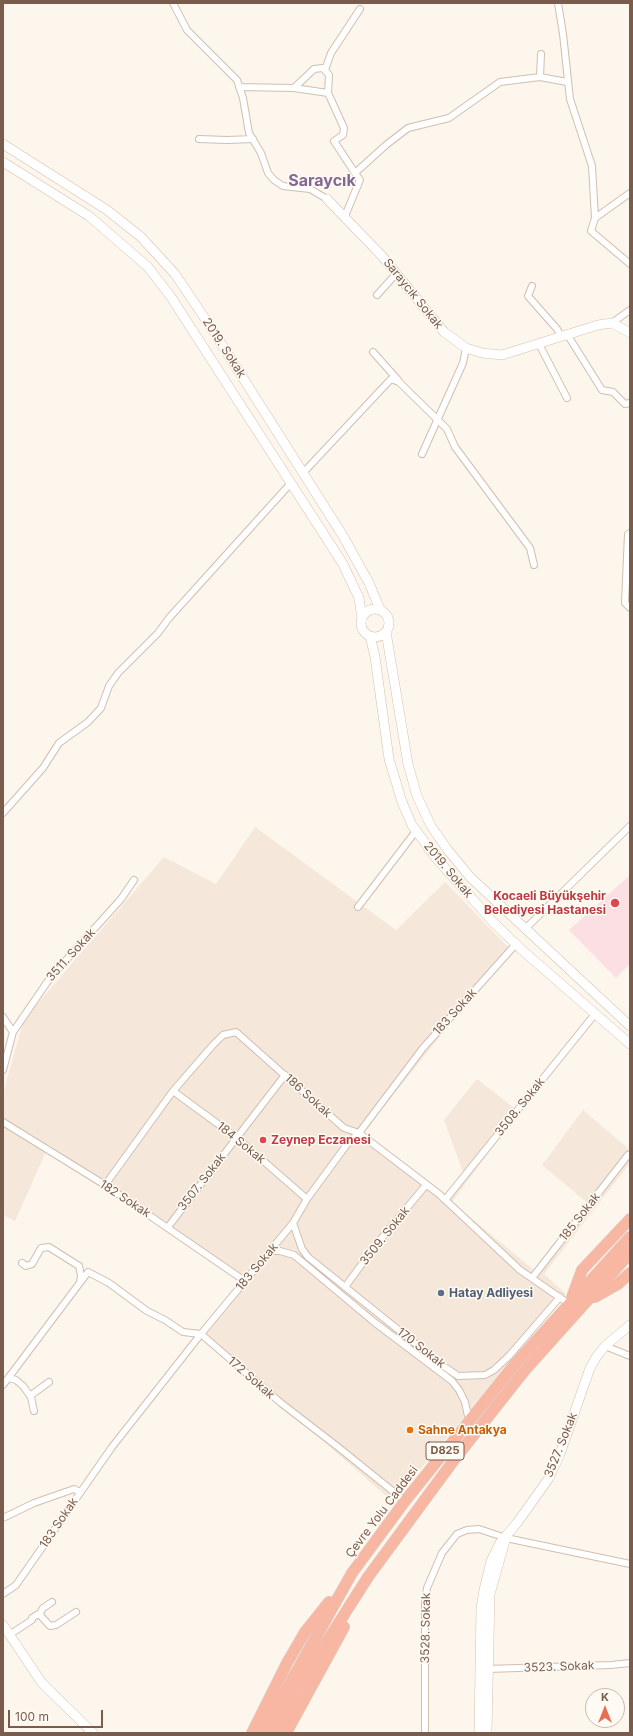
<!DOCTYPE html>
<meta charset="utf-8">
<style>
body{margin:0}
#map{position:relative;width:633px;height:1736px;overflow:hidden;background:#fdf6ec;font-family:Inter,sans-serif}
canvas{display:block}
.frame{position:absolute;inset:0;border:4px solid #7a5c4d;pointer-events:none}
.north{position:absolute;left:585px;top:1688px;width:40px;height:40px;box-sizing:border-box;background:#fffaf3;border:1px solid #cabbb1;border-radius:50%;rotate:0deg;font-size:11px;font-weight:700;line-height:16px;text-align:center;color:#7a5c4d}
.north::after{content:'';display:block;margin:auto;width:14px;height:18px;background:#e76f51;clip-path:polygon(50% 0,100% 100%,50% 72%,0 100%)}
.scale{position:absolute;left:8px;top:1710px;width:95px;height:18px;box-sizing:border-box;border:2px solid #7a5c4d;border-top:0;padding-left:5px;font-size:12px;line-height:14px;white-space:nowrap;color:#7a5c4d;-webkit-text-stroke:3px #fffaf3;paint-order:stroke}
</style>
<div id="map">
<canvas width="633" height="1736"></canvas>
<div class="frame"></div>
<div class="north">K</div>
<div class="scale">100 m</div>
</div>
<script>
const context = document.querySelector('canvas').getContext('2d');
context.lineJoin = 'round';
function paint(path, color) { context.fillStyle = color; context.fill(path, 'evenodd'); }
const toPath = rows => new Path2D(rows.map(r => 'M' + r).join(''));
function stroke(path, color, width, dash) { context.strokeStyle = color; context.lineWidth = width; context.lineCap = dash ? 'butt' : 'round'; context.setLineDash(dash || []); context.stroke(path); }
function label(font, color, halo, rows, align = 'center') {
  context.font = font + ' Inter,sans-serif'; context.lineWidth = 3; context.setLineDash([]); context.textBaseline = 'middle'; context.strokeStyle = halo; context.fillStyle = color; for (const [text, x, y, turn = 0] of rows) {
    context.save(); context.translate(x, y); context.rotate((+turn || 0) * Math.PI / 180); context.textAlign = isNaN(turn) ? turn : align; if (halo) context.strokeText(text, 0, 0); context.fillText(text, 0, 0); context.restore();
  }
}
paint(toPath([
 [255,827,396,930,445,882,510,949,361,1135,444,1194,464,1175,444,1120,477,1079,519,1112,452,1202,535,1271,590,1205,542,1165,583,1110,630,1150,630,1163,544,1274,566,1294,393,1502,201,1334,245,1280,49,1145,15,1221,3,1215,3,1093,24,1019,164,857,216,884]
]), '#f5e8da');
paint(toPath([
 [630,875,630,964,616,978,569,930]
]), '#fbdfe3');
const street = toPath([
 [173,3,187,30,237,80,243,98,249,133,261,153,268,173,274,180,283,186,310,189,327,199],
 [558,3,563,34,570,99,592,166,595,218,591,231,630,264],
 [325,70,331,53,360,9],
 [540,77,541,54],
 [239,87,294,88,328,93],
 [294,88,314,69,323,68,329,75,328,93,344,128,343,135,334,141,355,173],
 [199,139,227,140,253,139],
 [345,216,360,180,355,173,386,145,408,128,449,118,500,82,540,77,567,82],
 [595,218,630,193],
 [532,286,528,296,557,329,561,336],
 [377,295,396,274],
 [612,323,630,310],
 [567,334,602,390,613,392,625,404,630,403],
 [539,344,567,398],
 [373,352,398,380],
 [422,454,463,363,466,348],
 [303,473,391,379,399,382,447,429,455,447,530,548,534,565],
 [630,533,628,534,625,603,630,608],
 [3,813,43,768,59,743,88,722,101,708,109,686,118,673,158,633,169,618,291,483],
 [358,907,416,831],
 [526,928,630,826],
 [3,1017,13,1032],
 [3,1070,13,1032,50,978,121,899,134,880],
 [173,1091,237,1138,307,1199],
 [3,1122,105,1185,245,1281],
 [105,1185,173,1091,213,1045,223,1035,236,1032,344,1128,359,1133,439,1194,520,1270,569,1304],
 [445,1200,595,1014],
 [293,1223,302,1249,308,1257,442,1365,458,1376,485,1375,494,1370,509,1356,560,1297],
 [168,1227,285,1075],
 [270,1251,280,1251,294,1255,374,1322,452,1381,459,1390,465,1402,469,1421],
 [22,1263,26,1266,32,1264,41,1248,49,1247,79,1266,81,1276,80,1282],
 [532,1278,628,1155],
 [345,1287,375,1246,426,1185],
 [605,1346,630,1356],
 [9,1378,16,1380,23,1386,31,1397,34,1411],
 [3,1385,88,1272,109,1283,147,1311,165,1320,183,1332,201,1334,281,1403,338,1447,405,1501],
 [30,1396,49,1382],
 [3,1518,34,1503,74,1489,80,1492],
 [3,1594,16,1585,112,1447,201,1334,293,1223,307,1199,348,1143,359,1133,423,1048,516,944],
 [39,1614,50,1626,56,1625,76,1612],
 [9,1635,32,1620,32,1618,40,1613,43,1608,52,1602],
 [487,1669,611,1665,630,1663],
 [425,1733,425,1604,427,1588,442,1553,457,1534,467,1530,479,1529,506,1538,630,1564]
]);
const secondary = toPath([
 [3,144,107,210,141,237,175,274,212,329,343,536,369,583,380,609],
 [3,162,89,216,148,267,171,297,343,564,359,598,362,618],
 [327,199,382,256,444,332,466,348,482,353,502,355,598,325,612,323,630,333],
 '361 623a14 14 0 1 1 28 0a14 14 0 1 1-28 0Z',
 [386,632,408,764,417,796,431,826,447,849,470,877,630,1026],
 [370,636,375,657,389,759,402,802,412,825,436,858,493,922,522,950,630,1044],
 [3,1625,42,1683,93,1733],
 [479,1733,481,1608,484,1590,491,1561,500,1543,517,1523,549,1478,560,1454,590,1368,597,1356,605,1346,630,1325],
 [487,1733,490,1594,505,1541]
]);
const highway = toPath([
 [572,1297,582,1270,630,1219],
 [595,1297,618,1284,630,1273],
 [252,1733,287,1663,305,1632,329,1602],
 [262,1733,352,1573,405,1501,515,1364,630,1237],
 [275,1733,298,1687,368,1577,454,1460,525,1370,630,1253],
 [286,1733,344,1627]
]);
stroke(street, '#d1beb0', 8);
stroke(secondary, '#d6c0b0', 10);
stroke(highway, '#dad1cd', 12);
stroke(street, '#fff', 6);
stroke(secondary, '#fff', 9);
stroke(highway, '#f7b7a3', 11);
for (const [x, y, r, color] of [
 [615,903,5,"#e0444e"],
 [263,1140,4,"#e0444e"],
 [441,1293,4,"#5c6f8a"],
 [410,1430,4,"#e8710a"]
]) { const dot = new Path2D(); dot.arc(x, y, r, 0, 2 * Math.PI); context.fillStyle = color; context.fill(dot); stroke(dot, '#fffaf3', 1.5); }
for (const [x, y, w] of [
 [445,1451,38]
]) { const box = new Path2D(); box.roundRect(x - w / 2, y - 9, w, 18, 3); context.fillStyle = '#fffaf3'; context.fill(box); stroke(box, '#7a5c4d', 1); }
label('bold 11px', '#7a5c4d', null, [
 ["D825",445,1451]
]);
label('12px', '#7a5c4d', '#fffaf3', [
 ["Saraycık Sokak",413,294,51],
 ["2019. Sokak",224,348,57],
 ["2019. Sokak",448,870,50],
 ["3511. Sokak",71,955,-48],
 ["183 Sokak",455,1012,-48],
 ["186 Sokak",308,1096,42],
 ["3508. Sokak",520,1107,-51],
 ["184 Sokak",241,1143,39],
 ["3507. Sokak",202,1182,-52],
 ["182 Sokak",125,1199,33],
 ["185 Sokak",580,1217,-52],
 ["3509. Sokak",385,1236,-51],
 ["183 Sokak",257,1267,-50],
 ["170 Sokak",421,1348,38],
 ["172 Sokak",251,1378,41],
 ["3527. Sokak",561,1445,-68],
 ["Çevre Yolu Caddesi",382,1512,-53],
 ["183 Sokak",59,1523,-56],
 ["3528. Sokak",426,1628,-89],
 ["3523. Sokak",559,1667,-2]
]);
label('bold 12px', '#be3a42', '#fffaf3', [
 ["Kocaeli Büyükşehir",606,896],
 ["Belediyesi Hastanesi",606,910],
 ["Zeynep Eczanesi",271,1140,"left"]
], 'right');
label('bold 12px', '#4e5e75', '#fffaf3', [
 ["Hatay Adliyesi",449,1293]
], 'left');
label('bold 12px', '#c56008', '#fffaf3', [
 ["Sahne Antakya",418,1430]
], 'left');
label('bold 16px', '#846695', '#fffaf3', [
 ["Saraycık",322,181]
]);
</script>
